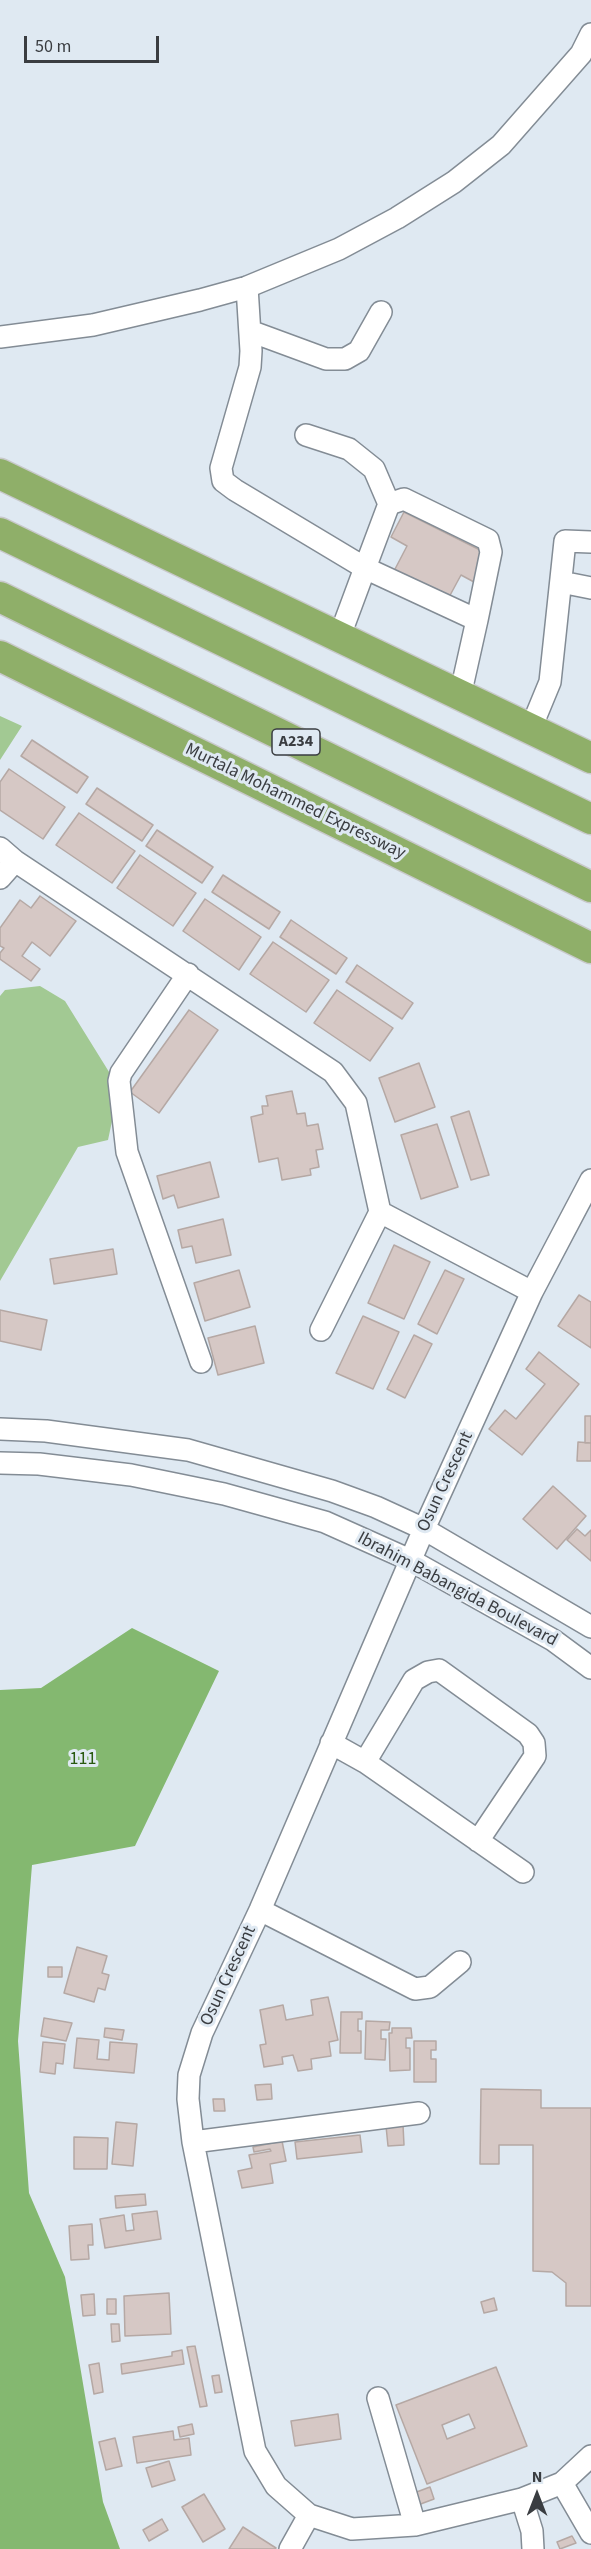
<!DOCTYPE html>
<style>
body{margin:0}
#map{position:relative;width:591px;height:2549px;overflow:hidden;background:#dfe9f2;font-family:"Source Sans 3",sans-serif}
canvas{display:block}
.north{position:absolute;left:507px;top:2465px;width:60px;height:60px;-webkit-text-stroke:4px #dfe9f2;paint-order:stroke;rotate:0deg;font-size:16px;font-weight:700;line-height:24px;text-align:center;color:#3a3d41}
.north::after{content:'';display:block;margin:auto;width:21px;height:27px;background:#3a3d41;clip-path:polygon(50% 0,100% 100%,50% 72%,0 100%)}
.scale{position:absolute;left:24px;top:36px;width:135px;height:27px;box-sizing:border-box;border:3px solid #3a3d41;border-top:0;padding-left:8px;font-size:18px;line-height:21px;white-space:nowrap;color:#3a3d41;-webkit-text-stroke:4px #dfe9f2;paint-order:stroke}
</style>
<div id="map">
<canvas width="591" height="2549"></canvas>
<div class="north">N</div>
<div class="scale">50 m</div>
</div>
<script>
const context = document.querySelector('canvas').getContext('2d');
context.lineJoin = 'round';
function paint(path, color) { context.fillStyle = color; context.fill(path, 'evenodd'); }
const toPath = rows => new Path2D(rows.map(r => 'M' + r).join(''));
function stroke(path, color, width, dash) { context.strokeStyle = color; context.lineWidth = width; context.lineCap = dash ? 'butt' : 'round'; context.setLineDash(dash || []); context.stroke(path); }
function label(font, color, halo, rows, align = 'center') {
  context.font = font + ' "Source Sans 3",sans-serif'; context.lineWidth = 6; context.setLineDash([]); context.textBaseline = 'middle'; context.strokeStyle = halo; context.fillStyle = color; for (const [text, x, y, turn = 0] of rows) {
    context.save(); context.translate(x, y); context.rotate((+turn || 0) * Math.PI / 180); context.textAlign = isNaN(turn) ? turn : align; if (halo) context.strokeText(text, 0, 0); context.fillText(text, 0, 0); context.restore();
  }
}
paint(toPath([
 [0,716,22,726,0,760],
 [40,986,65,1001,119,1088,108,1140,78,1147,0,1281,0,996,5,990]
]), '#a2c993');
paint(toPath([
 [132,1628,219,1671,135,1846,32,1865,18,2041,29,2193,65,2277,103,2502,120,2549,0,2549,0,1690,41,1688]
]), '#84b870');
const building = toPath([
 [404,512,488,554,474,582,461,575,448,599,394,571,407,546,391,537,404,512],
 [32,740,88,777,77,793,21,756,32,740],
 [9,769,65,807,43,839,0,810,0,782,9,769],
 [97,788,153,825,142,841,86,804,97,788],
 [79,813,135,851,112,883,56,845,79,813],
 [157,830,213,867,202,883,146,846,157,830],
 [140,855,196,893,173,926,117,888,140,855],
 [223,875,280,912,269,929,212,892,223,875],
 [40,896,76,921,50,956,32,942,22,956,40,969,31,981,0,959,0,953,4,948,0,946,0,928,20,900,31,908,40,896],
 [205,899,261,937,239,970,183,931,205,899],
 [291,920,347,958,336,974,280,937,291,920],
 [273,942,329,980,306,1012,250,974,273,942],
 [357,965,413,1003,402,1019,346,982,357,965],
 [337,990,393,1028,370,1061,314,1023,337,990],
 [189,1010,218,1030,159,1113,130,1092,189,1010],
 [419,1063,435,1107,395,1122,379,1078,419,1063],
 [292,1091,297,1114,305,1113,307,1126,318,1124,323,1149,316,1150,319,1167,310,1169,311,1175,282,1180,278,1158,259,1162,251,1117,263,1114,262,1106,268,1106,266,1096,292,1091],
 [469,1111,489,1175,471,1180,451,1117,469,1111],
 [437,1124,458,1187,421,1199,401,1135,437,1124],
 [210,1162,219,1197,178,1208,174,1195,163,1199,157,1176,210,1162],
 [223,1219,231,1255,196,1263,192,1246,182,1248,178,1230,223,1219],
 [394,1245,430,1262,404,1319,368,1303,394,1245],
 [113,1249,117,1274,54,1284,50,1259,113,1249],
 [239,1270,250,1307,205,1321,194,1283,239,1270],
 [445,1270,464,1279,437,1334,418,1324,445,1270],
 [579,1295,591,1302,591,1348,558,1326,579,1295],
 [0,1310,47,1320,41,1350,0,1341,0,1310],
 [363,1316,399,1332,373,1389,336,1373,363,1316],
 [255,1326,264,1363,218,1375,208,1338,255,1326],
 [414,1335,432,1344,405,1398,387,1389,414,1335],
 [539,1352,579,1384,522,1455,489,1429,505,1410,516,1419,545,1384,526,1369,539,1352],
 [585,1416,591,1416,591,1443,585,1443,585,1416],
 [578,1442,591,1443,591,1461,577,1461,578,1442],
 [553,1486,586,1516,557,1549,523,1519,553,1486],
 [577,1529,585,1536,591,1530,591,1561,567,1540,577,1529],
 [77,1947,107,1956,102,1973,109,1975,105,1990,98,1988,94,2002,64,1993,77,1947],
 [48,1967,62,1967,62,1977,48,1977,48,1967],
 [328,1997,338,2040,329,2042,331,2056,311,2059,312,2069,298,2071,293,2055,282,2057,283,2064,264,2067,260,2045,266,2044,260,2010,283,2005,286,2020,313,2015,311,2000,328,1997],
 [341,2012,362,2012,362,2019,358,2019,358,2031,361,2031,361,2053,340,2053,341,2012],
 [44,2018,72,2023,66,2041,41,2036,44,2018],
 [366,2021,390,2022,389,2030,381,2030,381,2039,386,2039,385,2060,365,2059,366,2021],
 [105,2028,124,2030,122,2040,104,2037,105,2028],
 [392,2028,411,2028,412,2038,406,2038,406,2048,410,2048,410,2070,390,2071,389,2033,392,2033,392,2028],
 [77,2038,99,2040,97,2059,109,2060,110,2042,137,2044,134,2073,74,2068,77,2038],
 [414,2041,436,2041,436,2050,431,2050,431,2059,436,2059,436,2082,414,2082,414,2041],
 [43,2042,65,2044,63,2064,56,2063,55,2074,40,2072,43,2042],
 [271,2084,272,2099,257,2100,255,2085,271,2084],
 [481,2089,541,2090,541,2108,591,2108,591,2306,566,2306,566,2283,552,2272,533,2271,533,2145,499,2145,499,2164,480,2164,481,2089],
 [213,2099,224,2099,225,2111,214,2111,213,2099],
 [116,2122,137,2124,133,2166,112,2164,116,2122],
 [403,2125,404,2145,388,2146,386,2126,403,2125],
 [360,2135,362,2152,297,2159,295,2142,360,2135],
 [74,2137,108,2138,107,2169,74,2169,74,2137],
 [282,2141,286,2161,270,2164,273,2183,242,2188,238,2171,252,2168,249,2155,271,2151,270,2149,254,2152,253,2147,282,2141],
 [145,2194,146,2205,116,2208,115,2196,145,2194],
 [157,2211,161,2239,105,2248,100,2219,124,2215,126,2231,134,2230,132,2214,157,2211],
 [92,2224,93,2245,88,2245,89,2259,71,2260,69,2226,92,2224],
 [169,2293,171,2334,125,2336,124,2296,169,2293],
 [94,2294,95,2315,83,2316,81,2295,94,2294],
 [494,2298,497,2310,484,2313,481,2302,494,2298],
 [107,2299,116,2299,116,2314,107,2314,107,2299],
 [111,2324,119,2324,120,2341,112,2342,111,2324],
 [195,2346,207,2406,200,2407,187,2347,195,2346],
 [182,2350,184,2364,122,2374,121,2364,172,2356,172,2352,182,2350],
 [99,2363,103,2392,94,2394,89,2365,99,2363],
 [496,2367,527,2446,427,2484,396,2405,496,2367],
 [469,2414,475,2428,447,2439,442,2425,469,2414],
 [219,2375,222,2392,215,2393,212,2376,219,2375],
 [338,2414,341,2439,295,2446,291,2421,338,2414],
 [192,2424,194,2434,180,2437,178,2427,192,2424],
 [173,2431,174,2440,189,2438,191,2455,137,2463,133,2437,173,2431],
 [115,2438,122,2466,106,2470,99,2442,115,2438],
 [169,2461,175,2480,152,2487,146,2468,169,2461],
 [430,2487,434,2499,418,2505,414,2493,430,2487],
 [204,2494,225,2529,203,2542,182,2507,204,2494],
 [162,2519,168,2530,149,2541,143,2530,162,2519],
 [243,2527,276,2548,275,2549,229,2549,243,2527],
 [572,2536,576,2543,560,2549,557,2542,572,2536]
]);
paint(building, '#d6c8c5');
stroke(building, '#b5a8a4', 1.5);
const minor = toPath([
 [247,287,251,351,250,367,221,468,223,481,235,490,365,568,389,504,404,499,488,540,491,552,477,620],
 [250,331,326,359,345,359,359,351,381,312],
 [0,337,93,325,200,300,247,287,339,249,397,218,454,182,501,145,581,54,591,34],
 [306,435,349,449,374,469,389,504],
 [561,582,591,588],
 [339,638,365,568,477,620,460,696],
 [531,728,550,682,565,541,591,542],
 [0,848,15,861,333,1072,356,1103,380,1212,532,1292],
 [0,878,15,861],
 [188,974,121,1073,119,1081,127,1152,201,1362],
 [591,1180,532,1292,424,1529,260,1910,202,2033,189,2075,188,2099,193,2142,255,2451,276,2486,309,2515,352,2529,415,2525,522,2499,562,2483,591,2456],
 [321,1330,380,1212],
 [0,1429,46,1431,188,1450,332,1491,376,1507,424,1529,591,1627],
 [0,1463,39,1464,131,1475,224,1494,325,1522,410,1560,553,1640,591,1668],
 [331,1743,365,1762,523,1872],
 [365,1762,414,1680,428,1672,439,1670,528,1734,534,1743,535,1756,478,1841],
 [260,1910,415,1989,430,1987,460,1962],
 [193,2142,419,2113],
 [378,2398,415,2525],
 [562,2483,591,2533],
 [522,2499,532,2531,533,2549],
 [290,2549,309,2515]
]);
const highway = toPath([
 [0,474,591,758],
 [0,533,591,819],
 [0,597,591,887],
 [0,656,591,948]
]);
stroke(minor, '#838c95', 24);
stroke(highway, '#c8c9ca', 33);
stroke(minor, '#fff', 21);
stroke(highway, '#8faf69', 30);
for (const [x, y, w] of [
 [296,742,48]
]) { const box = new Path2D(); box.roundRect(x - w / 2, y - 13, w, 26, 4.5); context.fillStyle = '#dfe9f2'; context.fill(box); stroke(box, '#3a3d41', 1.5); }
label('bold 16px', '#3a3d41', null, [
 ["A234",296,742]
]);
label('18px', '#3a3d41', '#dfe9f2', [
 ["Murtala Mohammed Expressway",295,802,26],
 ["Osun Crescent",446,1482,-65],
 ["Ibrahim Babangida Boulevard",457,1590,28],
 ["Osun Crescent",229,1976,-65]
]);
label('18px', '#285910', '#dfe9f2', [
 ["111",83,1760]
]);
</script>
